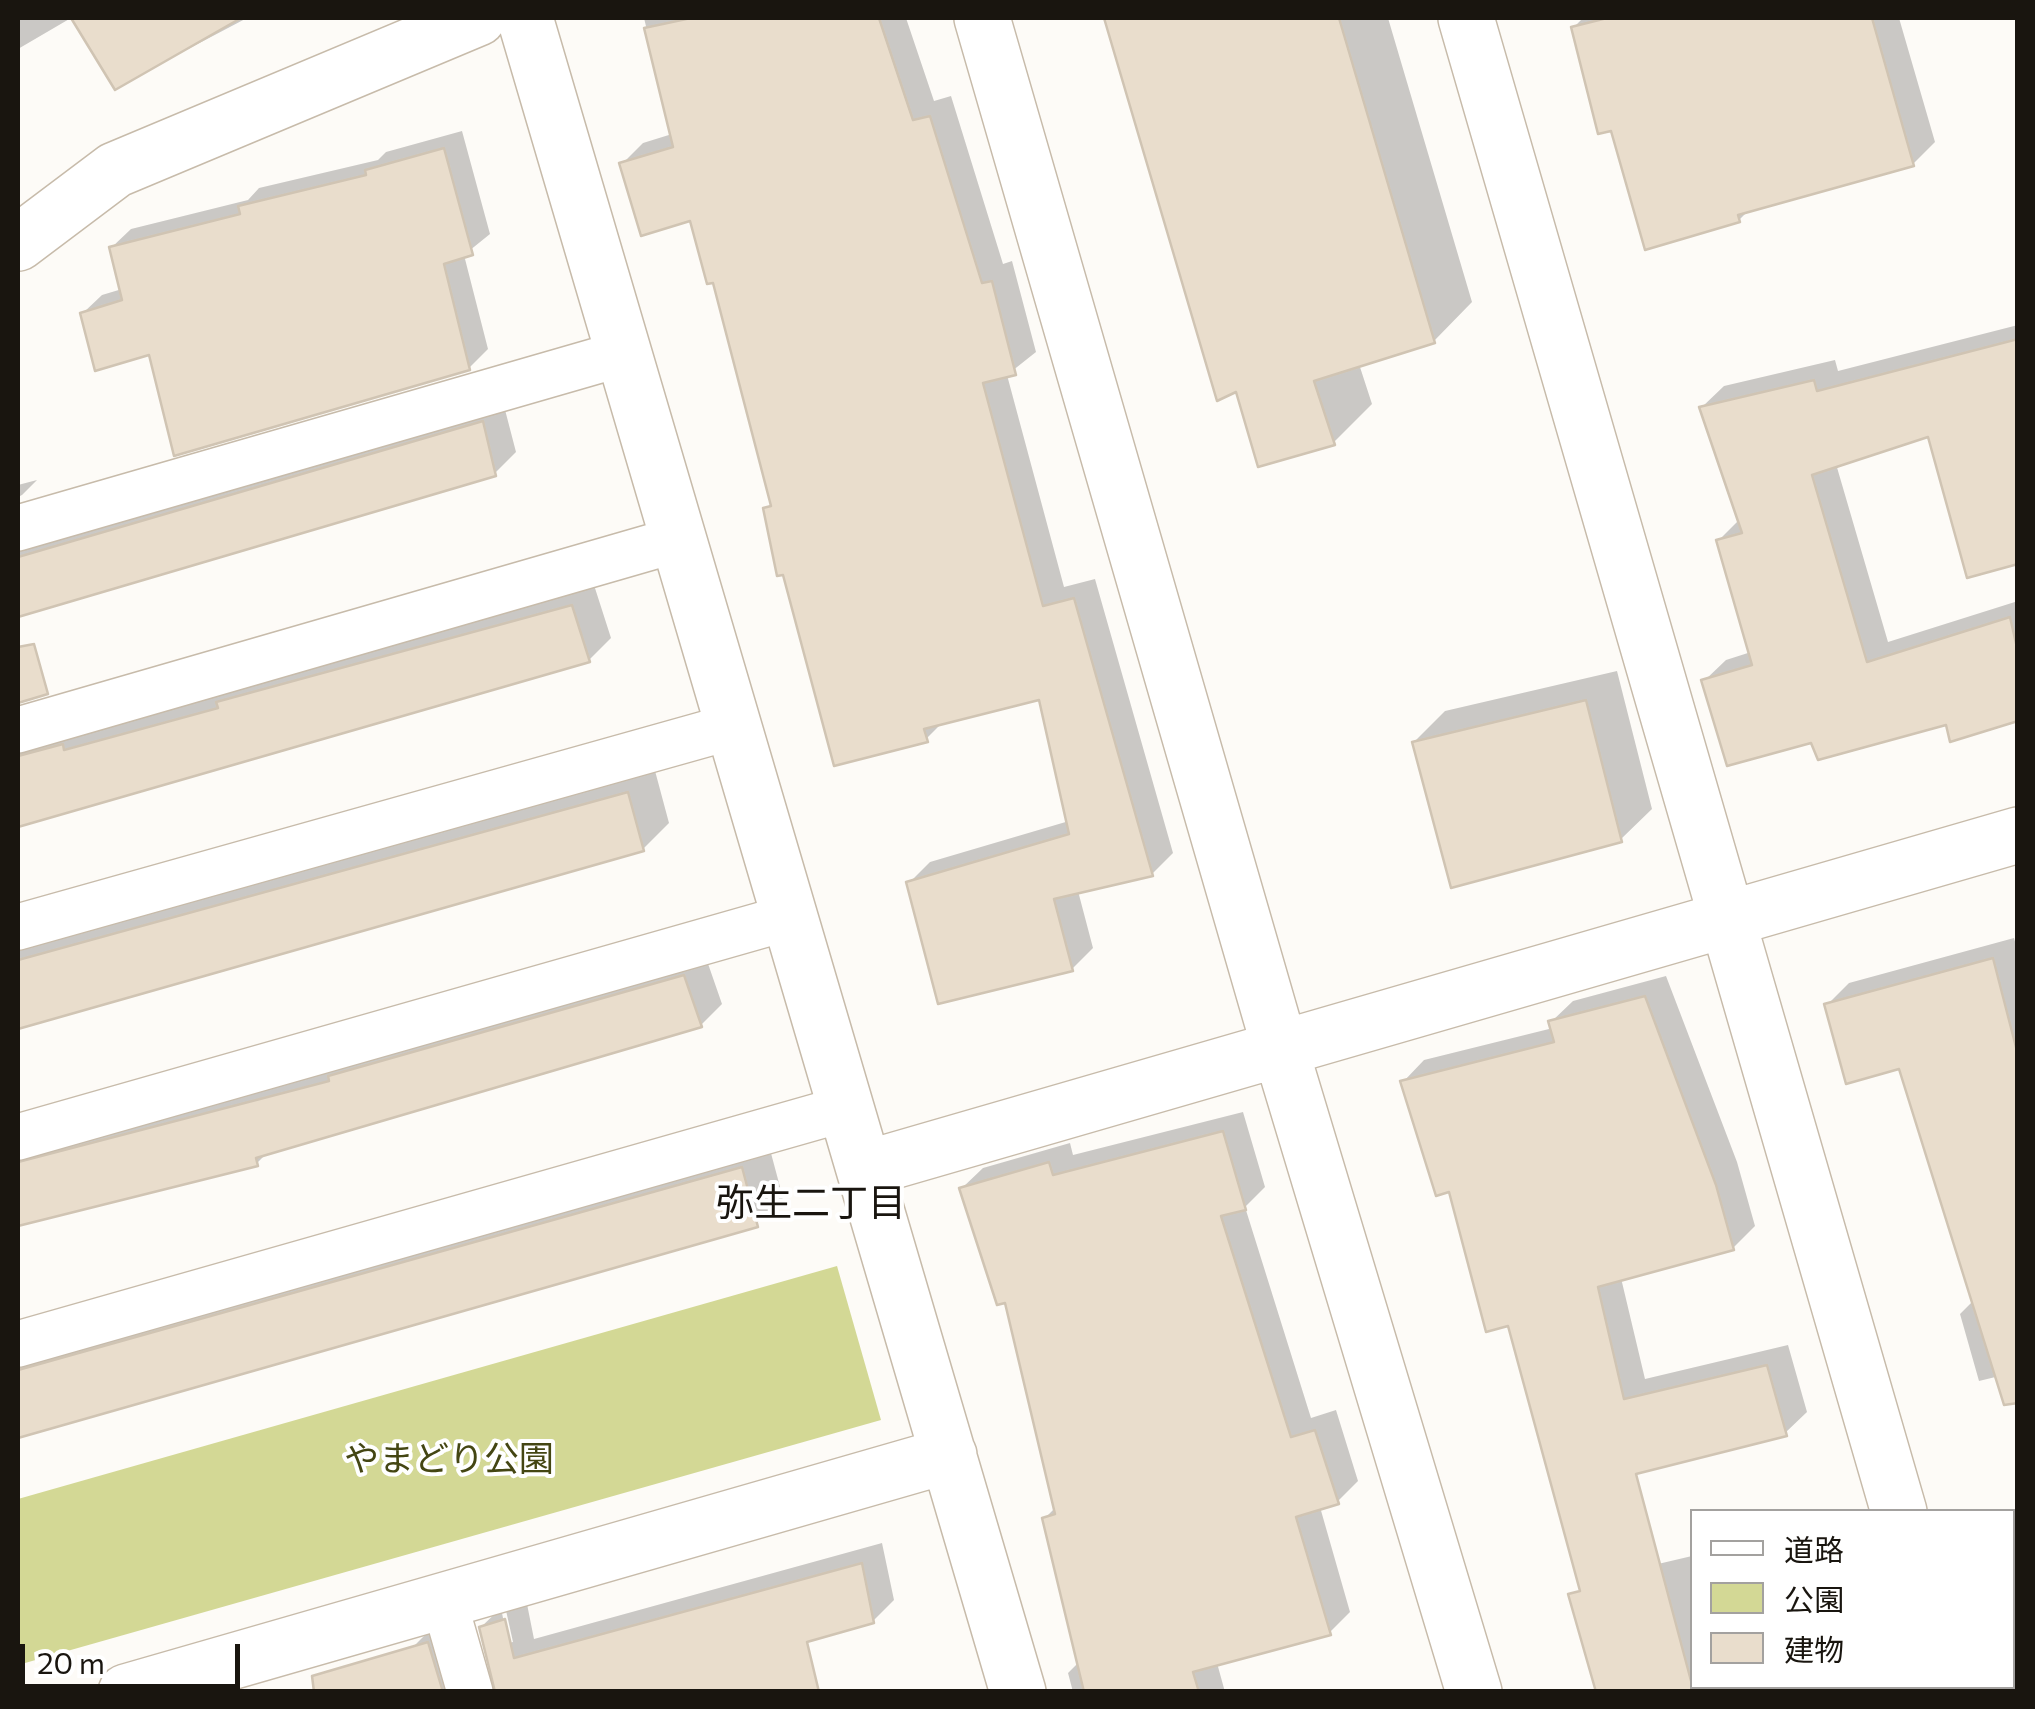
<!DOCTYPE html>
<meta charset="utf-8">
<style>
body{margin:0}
#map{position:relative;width:2035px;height:1709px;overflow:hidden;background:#fdfbf7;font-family:Commissioner,"Noto Sans JP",sans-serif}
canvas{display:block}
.frame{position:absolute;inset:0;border:20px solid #19150f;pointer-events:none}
.legend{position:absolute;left:1690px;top:1509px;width:325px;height:180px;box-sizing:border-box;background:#fff;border:2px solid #a3a19f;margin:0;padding:12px 18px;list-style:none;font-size:30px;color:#19150f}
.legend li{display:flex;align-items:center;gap:20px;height:50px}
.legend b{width:50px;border:2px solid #a3a19f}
.scale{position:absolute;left:20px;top:1644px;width:220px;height:45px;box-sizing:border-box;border:5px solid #19150f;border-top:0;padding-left:12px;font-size:30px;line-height:35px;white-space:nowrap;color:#19150f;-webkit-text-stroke:8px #fff;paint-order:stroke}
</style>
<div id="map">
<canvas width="2035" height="1709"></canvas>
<div class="frame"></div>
<ul class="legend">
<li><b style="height:12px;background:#fff"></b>道路</li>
<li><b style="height:28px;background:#d3d895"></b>公園</li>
<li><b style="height:28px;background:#e9ddcc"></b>建物</li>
</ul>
<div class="scale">20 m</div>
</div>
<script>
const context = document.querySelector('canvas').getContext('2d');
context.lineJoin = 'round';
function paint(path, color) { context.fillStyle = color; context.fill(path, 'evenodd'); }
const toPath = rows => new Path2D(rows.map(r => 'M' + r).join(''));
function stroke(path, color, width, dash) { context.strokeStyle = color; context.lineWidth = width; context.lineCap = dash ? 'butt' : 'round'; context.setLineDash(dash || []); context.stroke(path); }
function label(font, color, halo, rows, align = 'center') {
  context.font = font + ' Commissioner,"Noto Sans JP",sans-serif'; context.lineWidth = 8; context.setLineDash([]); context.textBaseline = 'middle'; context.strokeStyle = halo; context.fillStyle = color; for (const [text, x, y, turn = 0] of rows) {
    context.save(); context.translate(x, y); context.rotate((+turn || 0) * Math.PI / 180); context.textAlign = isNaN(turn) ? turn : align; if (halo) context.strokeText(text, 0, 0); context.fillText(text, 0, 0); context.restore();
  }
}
paint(toPath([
 [837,1266,881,1420,18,1665,18,1499]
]), '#d3d895');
paint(toPath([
 [18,18,71,18,18,49],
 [74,18,247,18,116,87],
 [644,18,906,18,934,101,951,96,1003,264,1012,261,1036,352,1007,375,1064,587,1095,579,1173,853,1152,874,1078,891,1093,948,1072,969,909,883,930,862,1069,821,1040,697,944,721,926,739,766,509,772,502,715,280,691,218,622,164,643,143,672,134],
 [1106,18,1388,18,1472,302,1434,341,1359,364,1372,404,1334,442,1238,388,1219,397],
 [1583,18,1899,18,1935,142,1913,164,1749,210,1739,220,1613,128,1574,27],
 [462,131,490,234,464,255,488,349,469,368,151,351,83,313,102,295,122,289,112,247,131,229,248,200,259,188,378,160,386,152],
 [2018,325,2018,561,1929,434,1836,464,1888,642,2018,601,2018,719,1948,722,1812,740,1704,681,1726,660,1751,652,1718,541,1740,519,1702,407,1724,386,1835,360,1838,371],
 [503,402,516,452,495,473,18,615,18,518],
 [37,480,22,495,18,497,18,485],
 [594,585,611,638,589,660,18,825,18,748],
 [1617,671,1652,809,1621,839,1414,742,1445,711],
 [654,767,669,823,643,849,18,1027,18,943],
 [2014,938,2018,952,2018,1393,2012,1373,1979,1381,1960,1314,1974,1300,1901,1066,1827,1005,1849,983],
 [705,955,722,1004,701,1025,269,1151,257,1163,18,1224,18,1148],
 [1666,976,1737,1162,1755,1226,1733,1248,1621,1278,1645,1379,1788,1345,1807,1412,1785,1433,1555,1492,1509,1323,1403,1082,1424,1060,1553,1028,1551,1022,1573,1001],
 [1243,1112,1265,1187,1245,1207,1311,1418,1336,1410,1358,1481,1337,1502,1320,1507,1350,1612,1329,1633,1217,1663,1225,1692,1073,1692,1068,1673,1079,1662,1045,1518,1056,1507,1006,1300,962,1188,983,1168,1070,1143,1073,1155],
 [768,1142,783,1198,756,1224,18,1435,18,1352],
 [882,1543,894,1600,873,1621,497,1692,481,1627,501,1608,508,1643,513,1642,505,1606,526,1599,534,1639],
 [1692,1556,1692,1686,1883,1686,1884,1692,1599,1692,1594,1579],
 [434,1626,476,1692,349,1692,412,1648]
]), '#0003');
const building = toPath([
 [71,18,241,18,115,90,71,18],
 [691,18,879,18,913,120,930,116,982,283,992,281,1016,375,983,383,1043,606,1074,598,1153,876,1054,899,1073,971,938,1004,906,882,1069,834,1039,700,924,729,928,742,834,766,783,575,777,576,763,508,771,506,713,283,707,284,690,221,641,236,619,163,673,147,644,28,691,18],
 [1104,18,1339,18,1435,343,1314,381,1335,445,1258,467,1236,392,1217,401,1104,18],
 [1607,18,1872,18,1914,166,1738,215,1740,222,1645,250,1611,131,1598,134,1571,27,1607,18],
 [444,148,473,255,444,264,470,370,174,456,149,355,95,371,80,313,122,300,109,247,240,214,238,206,366,175,365,170,444,148],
 [2018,339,2018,564,1967,578,1928,437,1812,475,1867,662,2010,617,2018,652,2018,721,1950,742,1946,725,1818,760,1811,743,1727,766,1701,680,1752,665,1716,540,1742,533,1699,407,1814,380,1817,391,2018,339],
 [483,421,496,476,18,617,18,557,483,421],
 [572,605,590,662,18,827,18,756,63,744,64,750,218,708,216,702,572,605],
 [34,644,48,694,18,703,18,647,34,644],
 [1586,700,1622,842,1451,888,1412,742,1586,700],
 [628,792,644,851,18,1029,18,960,628,792],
 [1993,958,2018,1055,2018,1403,2004,1405,1899,1069,1846,1084,1824,1004,1993,958],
 [684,975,702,1027,256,1158,258,1166,18,1226,18,1162,329,1081,328,1076,684,975],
 [1645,996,1716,1185,1734,1250,1598,1287,1624,1399,1767,1365,1787,1436,1636,1474,1694,1692,1596,1692,1568,1594,1580,1591,1508,1326,1486,1332,1449,1192,1436,1196,1400,1081,1554,1042,1548,1021,1645,996],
 [1223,1131,1246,1210,1221,1216,1291,1437,1315,1430,1339,1504,1296,1517,1331,1635,1193,1672,1199,1692,1084,1692,1042,1518,1055,1514,1005,1303,997,1305,959,1188,1049,1162,1053,1175,1223,1131],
 [742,1167,758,1227,18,1438,18,1370,742,1167],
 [862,1563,874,1623,807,1642,819,1692,495,1692,479,1627,505,1619,514,1658,862,1563],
 [428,1642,443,1692,314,1692,312,1676,428,1642]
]);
paint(building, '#e9ddcc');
stroke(building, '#d0c4b3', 2.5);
const service = toPath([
 [18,528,624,353],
 [18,730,679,539],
 [18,927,734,726],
 [18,1137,790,917],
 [18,1344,847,1108],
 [444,1601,470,1692]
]);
const minor = toPath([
 [525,18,1018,1692],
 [982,18,1280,1048,1474,1692],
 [1466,18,1899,1512],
 [18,243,115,170,478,18],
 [865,1169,2018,835],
 [1951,1686,1952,1692],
 [126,1692,949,1455]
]);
stroke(service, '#c7bbaa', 48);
stroke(minor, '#c7bbaa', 58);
stroke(service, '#fff', 45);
stroke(minor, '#fff', 55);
label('35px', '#444613', '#fff', [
 ["やまどり公園",449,1459]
]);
label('38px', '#19150f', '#fff', [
 ["弥生二丁目",811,1203]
]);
</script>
